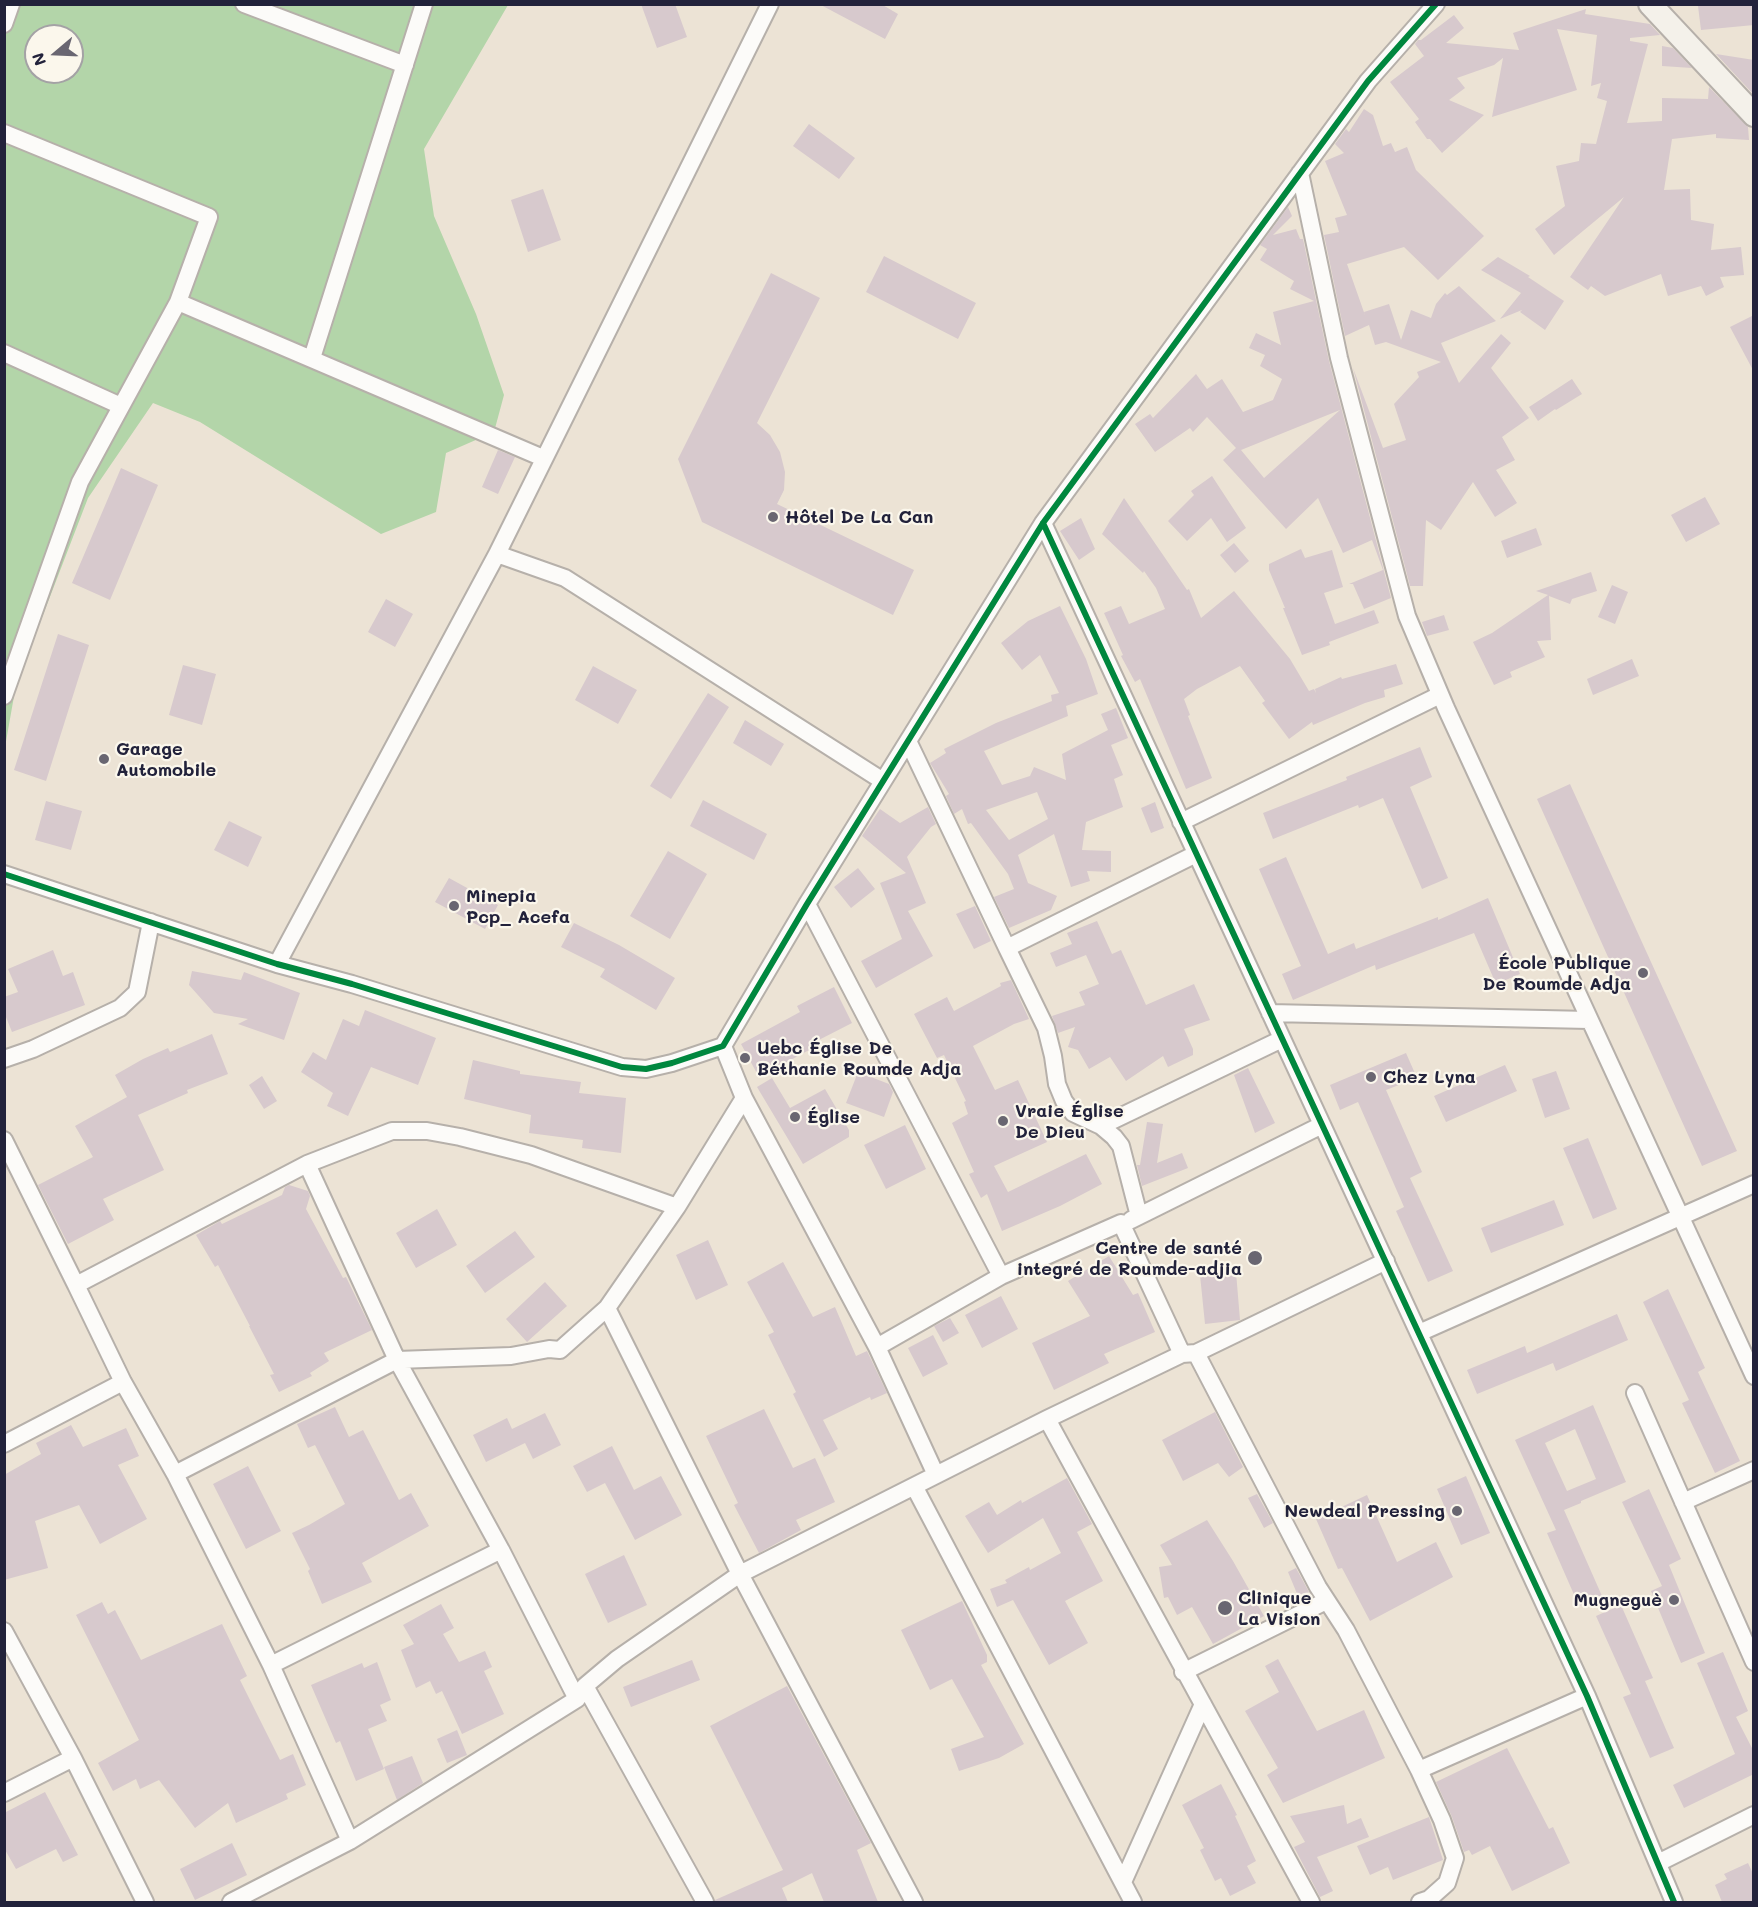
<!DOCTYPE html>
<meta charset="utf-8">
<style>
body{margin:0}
#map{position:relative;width:1758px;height:1907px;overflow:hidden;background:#ece3d5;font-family:Mali,sans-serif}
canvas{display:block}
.frame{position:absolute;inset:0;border:6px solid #22223b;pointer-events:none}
.north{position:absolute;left:24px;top:24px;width:60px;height:60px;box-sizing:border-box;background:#fbf7ec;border:2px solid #a4a2a5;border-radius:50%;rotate:251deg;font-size:16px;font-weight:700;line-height:24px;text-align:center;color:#22223b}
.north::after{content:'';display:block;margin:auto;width:21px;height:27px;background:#696671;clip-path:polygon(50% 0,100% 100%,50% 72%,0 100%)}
</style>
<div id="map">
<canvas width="1758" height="1907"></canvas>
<div class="frame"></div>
<div class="north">N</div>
</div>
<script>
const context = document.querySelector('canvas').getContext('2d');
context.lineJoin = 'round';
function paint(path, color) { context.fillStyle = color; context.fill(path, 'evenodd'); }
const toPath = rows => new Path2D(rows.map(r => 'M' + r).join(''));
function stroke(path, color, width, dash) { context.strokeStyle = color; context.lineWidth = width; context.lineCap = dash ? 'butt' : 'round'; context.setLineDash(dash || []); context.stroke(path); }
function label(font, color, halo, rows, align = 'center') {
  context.font = font + ' Mali,sans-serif'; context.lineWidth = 4.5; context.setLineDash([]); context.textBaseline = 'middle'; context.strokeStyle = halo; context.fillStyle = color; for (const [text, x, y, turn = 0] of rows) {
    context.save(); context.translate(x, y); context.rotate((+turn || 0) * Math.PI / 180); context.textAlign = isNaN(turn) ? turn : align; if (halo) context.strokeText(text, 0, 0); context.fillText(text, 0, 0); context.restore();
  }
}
paint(toPath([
 [5,5,508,5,424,149,434,216,476,314,504,395,494,432,446,453,436,512,381,534,200,422,153,403,88,498,16,685,5,747],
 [36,36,72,36,72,72,36,72]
]), '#b3d5a9');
paint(toPath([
 [641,4,675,4,687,37,657,48],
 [819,4,881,4,898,14,885,39],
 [1715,4,1754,4,1754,25,1701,30,1698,6],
 [1586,9,1585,14,1650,24,1660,35,1630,38,1630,41,1648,44,1627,123,1662,121,1662,98,1708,99,1709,87,1748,127,1749,140,1716,138,1716,134,1672,139,1664,190,1690,189,1691,220,1714,224,1711,250,1741,247,1744,275,1720,277,1724,287,1706,296,1701,286,1668,296,1661,274,1605,296,1591,286,1588,290,1570,277,1624,197,1554,255,1535,229,1565,206,1556,166,1579,161,1581,143,1596,144,1607,101,1597,98,1601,83,1591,86,1597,35,1557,29,1577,90,1492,117,1503,58,1494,65,1457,78,1465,88,1449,100,1484,115,1442,153,1430,139,1427,139,1415,122,1419,119,1390,82,1424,56,1415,44,1418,40,1421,40,1454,15,1464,28,1446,43,1519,50,1513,33],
 [1662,46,1673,48,1692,68,1662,66],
 [1716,54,1754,60,1754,95],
 [1364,109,1373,115,1383,146,1391,143,1395,152,1407,147,1416,170,1484,236,1438,280,1404,247,1347,264,1366,318,1364,312,1389,304,1401,340,1411,310,1431,318,1436,304,1445,293,1447,295,1459,286,1496,321,1441,343,1459,383,1501,334,1511,343,1491,368,1529,418,1502,437,1515,460,1496,470,1517,503,1495,517,1473,482,1441,530,1426,520,1423,586,1410,586,1353,368,1383,448,1406,440,1394,404,1419,377,1417,372,1441,362,1386,342,1375,345,1369,325,1345,336,1324,235,1339,232,1335,218,1347,215,1325,161,1344,153,1335,144,1346,129,1349,132],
 [809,124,855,158,839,179,793,146],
 [543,189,561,240,528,252,511,200],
 [1288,207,1292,216,1273,235,1296,229,1300,239,1303,239,1329,361,1391,598,1364,609,1353,584,1349,584,1383,570,1372,540,1343,553,1318,498,1286,529,1223,460,1236,448,1207,417,1193,432,1190,428,1155,452,1135,424,1150,414,1153,418,1196,374,1207,389,1222,379,1243,412,1273,400,1282,379,1260,366,1265,355,1249,348,1256,333,1281,345,1273,312,1314,301,1290,289,1294,281,1260,260,1267,249,1260,245],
 [1340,410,1264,478,1241,450],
 [884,256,976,303,958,339,866,292],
 [1498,257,1530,276,1528,277,1564,301,1545,330,1520,312,1522,310,1500,319,1521,293,1481,270],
 [771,273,820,298,757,423,770,435,780,452,785,472,784,490,777,504,914,570,893,615,702,522,678,459],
 [1754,315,1754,372,1730,327],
 [1572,379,1582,394,1556,410,1555,409,1538,421,1529,407],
 [498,450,515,457,498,494,482,487],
 [121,468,158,485,110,600,72,583],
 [1212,476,1246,528,1227,542,1211,518,1187,541,1168,521,1194,495,1191,491],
 [1705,497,1720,524,1686,542,1671,515],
 [1124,498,1187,590,1189,589,1201,618,1234,591,1290,659,1309,691,1314,689,1316,693,1315,689,1341,677,1342,679,1396,664,1403,684,1384,690,1385,697,1365,703,1313,725,1312,722,1289,739,1262,703,1265,701,1240,666,1197,689,1184,699,1190,715,1188,716,1212,778,1186,789,1140,679,1135,682,1121,656,1123,655,1104,613,1121,606,1129,624,1165,609,1156,588,1144,571,1143,573,1102,534],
 [1081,518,1095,549,1079,560,1060,531],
 [1536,528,1542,545,1507,558,1501,541],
 [1234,543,1249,561,1235,573,1220,555],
 [1301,549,1305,558,1332,550,1343,587,1324,593,1335,624,1374,610,1379,623,1329,642,1330,645,1302,655,1283,608,1285,608,1269,570,1269,564],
 [1591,572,1597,591,1572,599,1570,604,1549,596,1551,640,1537,641,1545,657,1510,672,1512,677,1494,685,1473,642,1492,633,1548,595,1536,591],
 [1612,585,1628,592,1615,624,1598,617],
 [386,599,413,614,395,647,368,632],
 [1060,606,1086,659,1098,694,1066,706,1068,716,984,751,1002,785,1030,776,1034,767,1066,780,1062,754,1108,730,1101,714,1116,708,1128,738,1111,745,1123,775,1114,779,1123,807,1086,822,1082,850,1111,851,1111,872,1087,871,1090,881,1071,887,1054,834,1018,855,1028,883,1057,896,1051,910,1009,928,994,897,1014,889,1008,874,971,823,968,824,962,809,954,814,946,796,949,794,930,763,946,753,944,749,996,723,1052,701,1051,695,1059,693,1040,655,1022,670,1001,643,1028,621],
 [1037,792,1048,819,1009,840,986,810],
 [1444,615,1449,630,1427,636,1422,622],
 [58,634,89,645,46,781,14,770],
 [1632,659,1639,676,1593,695,1587,679],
 [183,665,216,674,202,725,169,715],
 [593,666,637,690,618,724,575,700],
 [708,693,729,707,671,799,650,786],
 [745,720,784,744,771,766,733,743],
 [1420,747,1432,777,1410,787,1448,878,1422,889,1383,798,1359,808,1358,805,1273,839,1263,813,1347,780,1346,777],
 [1570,784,1737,1151,1702,1166,1537,799],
 [703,800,767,834,754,860,690,826],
 [46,801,82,811,71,850,35,840],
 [1155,802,1164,828,1151,833,1141,808],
 [928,807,936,824,931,827,907,857,926,903,908,911,933,956,876,988,861,961,902,939,880,883,906,873,862,836,880,809,900,823],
 [229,821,262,837,248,867,214,850],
 [668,851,707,874,670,939,630,916],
 [1286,857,1328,954,1354,943,1356,949,1438,917,1438,920,1488,898,1520,974,1496,984,1474,933,1376,970,1375,965,1293,1000,1282,974,1301,966,1259,869],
 [858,868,875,889,851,908,834,887],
 [449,878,498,905,485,929,435,902],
 [975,906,991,941,974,949,956,914],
 [1097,921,1112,954,1121,950,1146,1005,1194,984,1210,1020,1184,1029,1193,1049,1193,1055,1168,1067,1163,1056,1126,1081,1110,1057,1089,1069,1078,1050,1068,1047,1075,1027,1058,1033,1052,1016,1085,1005,1079,992,1099,984,1086,955,1056,967,1050,953,1072,944,1067,933],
 [574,923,619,945,675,978,656,1010,600,977,605,969,561,947],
 [53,950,63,976,73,972,85,1005,12,1032,4,1012,4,997,18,992,8,969],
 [192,971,241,980,244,972,300,993,284,1040,238,1024,248,1019,214,1013,189,985],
 [1011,980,1029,1019,1014,1024,973,1046,995,1090,1018,1080,1047,1142,994,1166,1008,1192,1086,1154,1102,1184,1060,1206,1002,1231,987,1194,981,1198,969,1174,974,1172,952,1123,968,1114,964,1102,966,1101,944,1055,937,1058,914,1014,947,997,954,1011,1001,986,1000,983],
 [834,987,852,1023,809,1045,811,1049,759,1077,741,1044,800,1012,797,1006],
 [365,1010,436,1038,418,1085,371,1067,348,1116,327,1106,333,1093,301,1072,313,1052,326,1060,343,1019,359,1026],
 [212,1034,228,1074,187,1090,188,1093,138,1115,164,1170,103,1199,114,1220,68,1244,38,1185,93,1157,75,1126,127,1097,115,1075,143,1059,168,1048,170,1052],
 [1406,1053,1417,1078,1386,1090,1422,1172,1410,1178,1453,1271,1428,1282,1396,1211,1404,1207,1358,1102,1340,1110,1330,1085],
 [473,1060,520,1071,520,1074,581,1082,579,1093,626,1098,621,1153,582,1148,583,1140,529,1133,531,1115,464,1099],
 [1505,1065,1517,1091,1446,1122,1434,1096],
 [1248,1068,1275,1123,1255,1133,1234,1075],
 [1556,1071,1570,1109,1545,1118,1532,1079],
 [858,1072,889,1084,893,1092,884,1117,846,1103],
 [262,1076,277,1101,264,1109,249,1085],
 [772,1078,790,1108,825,1089,849,1130,849,1137,803,1164,757,1087],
 [1147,1122,1163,1124,1157,1163,1182,1153,1188,1168,1142,1186,1137,1165,1140,1165],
 [905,1125,926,1169,886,1189,864,1145],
 [1588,1138,1617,1209,1593,1219,1563,1148],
 [289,1185,308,1191,310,1196,306,1209,343,1278,346,1277,372,1330,324,1353,329,1361,310,1373,312,1376,279,1392,270,1375,274,1374,249,1326,250,1326,218,1265,215,1267,196,1235,220,1221,222,1224,282,1195,285,1187],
 [1554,1200,1564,1225,1491,1253,1481,1228],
 [437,1209,457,1245,416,1268,396,1233],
 [515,1231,535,1257,485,1293,466,1266],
 [708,1240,728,1285,696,1300,676,1255],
 [1109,1256,1133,1295,1138,1293,1155,1332,1104,1354,1109,1363,1054,1390,1032,1343,1090,1316,1068,1281],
 [783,1262,813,1317,835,1307,856,1356,867,1351,887,1393,871,1400,870,1397,823,1420,838,1449,824,1457,793,1394,796,1392,768,1335,774,1332,747,1282],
 [1236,1272,1240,1320,1205,1324,1200,1275],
 [545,1282,567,1306,527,1342,506,1319],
 [1668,1289,1705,1368,1698,1372,1740,1461,1715,1473,1682,1403,1689,1400,1643,1302],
 [1001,1296,1018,1329,982,1348,965,1315],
 [1617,1314,1628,1340,1556,1371,1553,1363,1477,1394,1467,1370,1525,1346,1527,1353],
 [950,1318,959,1333,943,1342,934,1326],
 [933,1335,948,1364,923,1377,908,1348],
 [1593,1405,1626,1482,1581,1501,1581,1503,1564,1510,1602,1596,1579,1606,1547,1533,1556,1530,1515,1440],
 [1575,1429,1596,1479,1567,1491,1545,1443],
 [335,1407,349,1437,363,1430,399,1500,411,1493,429,1526,362,1563,372,1582,322,1604,308,1571,310,1569,292,1533,309,1525,345,1504,315,1445,308,1448,297,1424],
 [764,1409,793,1468,815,1458,835,1502,796,1520,801,1530,759,1553,734,1505,738,1503,706,1436],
 [1215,1412,1243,1467,1229,1477,1218,1463,1183,1481,1162,1440],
 [545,1413,561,1445,533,1459,525,1443,486,1462,473,1435,507,1418,512,1429],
 [71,1425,83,1447,126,1428,139,1456,118,1465,147,1519,100,1544,79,1505,35,1521,48,1568,4,1580,4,1475,41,1454,36,1443],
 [612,1446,634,1490,661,1476,682,1515,635,1540,605,1483,587,1492,573,1466],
 [248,1466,281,1531,246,1549,213,1484],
 [1466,1476,1490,1533,1461,1545,1437,1489],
 [1067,1478,1092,1524,1077,1532,1103,1581,1065,1601,1088,1643,1049,1665,1013,1600,997,1607,990,1589,1007,1583,1005,1580,1029,1567,1030,1570,1061,1553,1043,1518,988,1553,965,1516,989,1502,997,1515,1021,1500,1022,1503],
 [1649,1489,1681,1559,1669,1565,1705,1653,1681,1663,1651,1591,1662,1586,1622,1502],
 [1257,1494,1273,1523,1264,1528,1248,1498],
 [1367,1495,1397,1562,1436,1542,1453,1577,1370,1621,1342,1568,1338,1569,1316,1519],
 [1207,1520,1233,1561,1264,1616,1213,1644,1192,1607,1177,1615,1168,1597,1164,1598,1159,1567,1172,1565,1160,1545],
 [624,1555,647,1605,608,1623,585,1574],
 [1296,1568,1309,1592,1298,1596,1288,1572],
 [962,1601,987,1655,987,1662,981,1665,1024,1744,999,1758,959,1771,951,1749,984,1737,952,1679,930,1690,901,1630],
 [102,1602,108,1614,115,1610,141,1660,222,1624,247,1676,240,1680,280,1760,293,1754,306,1785,286,1794,288,1799,236,1823,228,1803,195,1828,159,1780,140,1789,136,1779,113,1791,98,1763,139,1740,76,1615],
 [441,1604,454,1628,443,1634,459,1662,485,1651,492,1667,484,1671,504,1714,462,1734,442,1691,436,1694,430,1681,416,1688,401,1650,414,1644,403,1625],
 [1621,1605,1653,1678,1645,1681,1674,1748,1650,1758,1623,1697,1631,1694,1596,1616],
 [1723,1652,1748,1711,1736,1717,1754,1752,1754,1774,1684,1808,1673,1785,1735,1754,1697,1663],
 [1278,1659,1317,1731,1364,1710,1385,1758,1283,1803,1267,1775,1278,1768,1245,1711,1279,1692,1265,1666],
 [692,1660,700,1680,631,1707,623,1687],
 [377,1662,391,1700,380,1705,387,1721,368,1729,384,1769,356,1781,340,1741,336,1743,311,1685,362,1663,364,1668],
 [787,1686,871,1843,857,1850,878,1902,824,1902,812,1873,782,1888,788,1902,715,1902,715,1900,783,1870,710,1726],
 [457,1730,467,1755,447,1763,437,1739],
 [1507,1748,1549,1829,1553,1827,1570,1863,1512,1891,1490,1846,1472,1855,1469,1850,1464,1852,1452,1817,1436,1782],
 [412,1756,423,1783,397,1800,384,1767],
 [1221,1784,1237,1815,1235,1816,1256,1861,1247,1866,1256,1883,1230,1896,1221,1878,1215,1881,1200,1850,1204,1848,1182,1805],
 [45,1792,78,1855,63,1862,56,1849,16,1869,4,1848,4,1813],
 [1344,1805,1347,1824,1361,1818,1369,1837,1317,1857,1333,1891,1320,1897,1294,1847,1305,1842,1290,1816],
 [1429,1817,1443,1860,1393,1880,1388,1867,1370,1875,1357,1846],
 [232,1843,247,1875,195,1900,180,1869],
 [1748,1863,1754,1876,1754,1902,1722,1902,1715,1885,1727,1879,1724,1874]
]), '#d7c9cd');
const street = toPath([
 [244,4,405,65],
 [4,24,11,4],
 [4,133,209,217,178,302,80,482,4,696],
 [1300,173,1339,358,1407,616,1446,708,1754,1376],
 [178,302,543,458],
 [4,353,121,406],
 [312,358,424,4],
 [1043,523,1587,1696,1674,1902],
 [497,554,565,578,883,781],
 [908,741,1007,948,1196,854],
 [1181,822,1440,695],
 [4,874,277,964,352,984,622,1067,646,1069,672,1063,723,1046,807,904,1043,523,1368,81,1436,4],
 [807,904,1001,1276,877,1347],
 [1007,948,1046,1028,1053,1056,1057,1084,1064,1101,1073,1113,1101,1126,1114,1137,1121,1146,1139,1216],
 [277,964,497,554,770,4],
 [1270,1013,1589,1020],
 [723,1046,744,1098,877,1347,936,1475],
 [4,1059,33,1049,120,1008,137,992,151,922],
 [1101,1126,1282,1039],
 [4,1140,76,1285],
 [307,1164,397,1360,501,1550,577,1699],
 [677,1207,607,1308,740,1574,914,1902],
 [1131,1220,1322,1125],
 [1001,1276,1121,1223,1182,1354],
 [1419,1333,1754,1184],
 [1196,1353,1318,1587,1346,1630,1419,1770,1442,1820,1455,1858,1447,1883,1429,1899,1420,1902],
 [1635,1393,1754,1662],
 [1047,1419,1311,1902],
 [4,1444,123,1382],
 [175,1474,397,1360,511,1356,549,1349,560,1350,607,1308],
 [914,1486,1133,1902],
 [1683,1502,1754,1470],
 [4,1631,73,1758,145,1902],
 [271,1665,501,1550],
 [1183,1672,1326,1601],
 [585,1686,705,1902],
 [1419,1770,1587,1696],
 [4,1793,73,1758],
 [350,1841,271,1665,175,1474,123,1382,76,1285,307,1164,392,1131,427,1131,460,1137,531,1155,677,1207,744,1098],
 [1658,1863,1754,1815],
 [1123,1882,1203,1704],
 [231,1902,350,1841,577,1699,585,1686,617,1659,740,1574,1047,1419,1182,1354,1196,1353,1386,1261]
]);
const secondary = toPath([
 [1650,4,1754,115]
]);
stroke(street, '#b6b0aa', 20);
stroke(secondary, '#b6b0aa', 26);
stroke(street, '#fcfbf9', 16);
stroke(secondary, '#f4f1ea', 22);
stroke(toPath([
 [1043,523,1587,1696,1674,1902],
 [4,874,277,964,352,984,622,1067,646,1069,672,1063,723,1046,807,904,1043,523,1368,81,1436,4]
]), '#00873e', 6);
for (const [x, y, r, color] of [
 [773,517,6,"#696671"],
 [104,759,6,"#696671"],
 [454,906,6,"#696671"],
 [1643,973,6,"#696671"],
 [745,1058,6,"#696671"],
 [1371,1077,6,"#696671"],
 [795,1117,6,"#696671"],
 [1003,1121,6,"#696671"],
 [1255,1258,8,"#696671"],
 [1457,1511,6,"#696671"],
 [1674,1600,6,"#696671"],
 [1225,1608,8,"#696671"]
]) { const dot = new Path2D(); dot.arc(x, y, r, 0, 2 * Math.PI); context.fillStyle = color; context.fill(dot); stroke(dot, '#fbf7ec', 2); }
label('bold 18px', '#22223b', '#fbf7ec', [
 ["Hôtel De La Can",785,517],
 ["Garage",116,749],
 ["Automobile",116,770],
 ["Minepia",466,896],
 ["Pcp_ Acefa",466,917],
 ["École Publique",1631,963,"right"],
 ["De Roumde Adja",1631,984,"right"],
 ["Uebc Église De",757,1048],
 ["Béthanie Roumde Adja",757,1069],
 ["Chez Lyna",1383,1077],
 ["Vraie Église",1015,1111],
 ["De Dieu",1015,1132],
 ["Église",807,1117],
 ["Centre de santé",1242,1248,"right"],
 ["integré de Roumde-adjia",1242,1269,"right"],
 ["Newdeal Pressing",1445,1511,"right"],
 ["Clinique",1238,1598],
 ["La Vision",1238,1619],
 ["Mugneguè",1662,1600,"right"]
], 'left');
</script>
